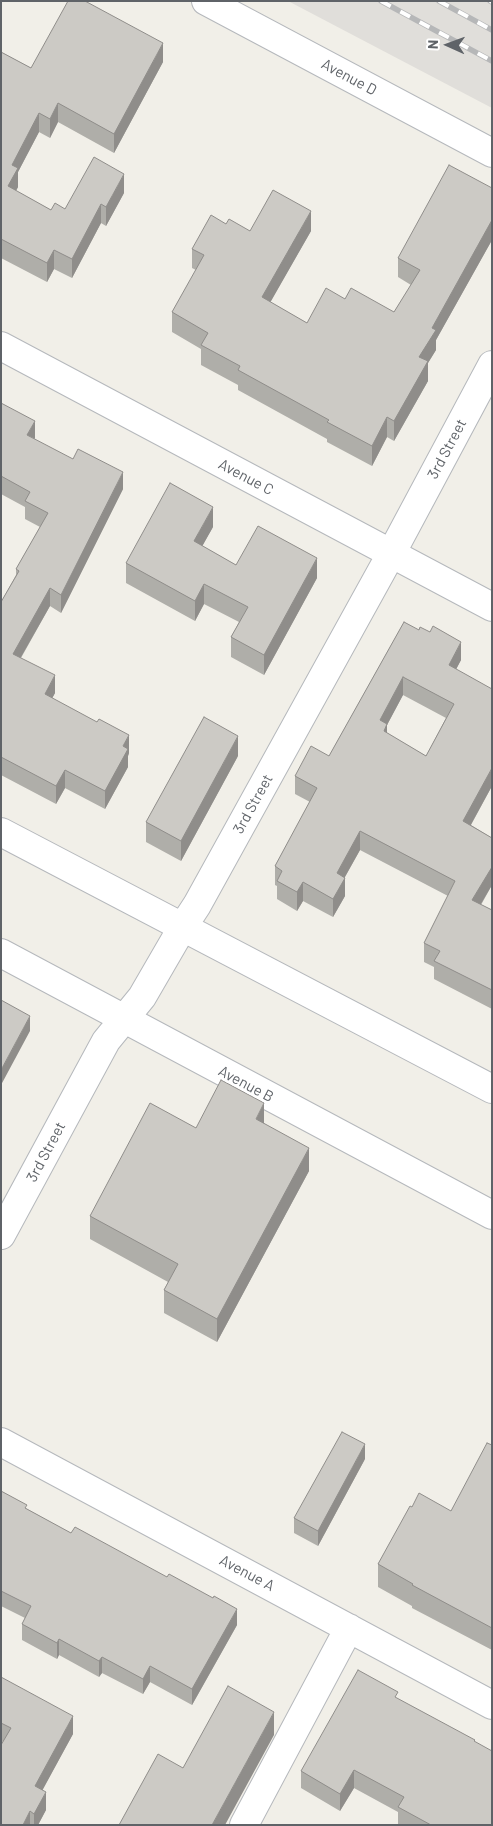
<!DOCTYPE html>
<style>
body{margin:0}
#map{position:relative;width:493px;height:1826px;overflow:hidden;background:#f1efe8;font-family:Barlow,sans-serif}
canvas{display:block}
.frame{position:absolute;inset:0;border:2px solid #5f6368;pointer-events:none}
.north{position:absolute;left:423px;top:20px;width:50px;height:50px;-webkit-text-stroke:4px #fff;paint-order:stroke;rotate:272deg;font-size:14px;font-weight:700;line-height:20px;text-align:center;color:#5f6368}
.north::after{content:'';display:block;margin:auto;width:18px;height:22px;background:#5f6368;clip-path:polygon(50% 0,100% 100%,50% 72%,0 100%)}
</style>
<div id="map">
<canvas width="493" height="1826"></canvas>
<div class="frame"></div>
<div class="north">N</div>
</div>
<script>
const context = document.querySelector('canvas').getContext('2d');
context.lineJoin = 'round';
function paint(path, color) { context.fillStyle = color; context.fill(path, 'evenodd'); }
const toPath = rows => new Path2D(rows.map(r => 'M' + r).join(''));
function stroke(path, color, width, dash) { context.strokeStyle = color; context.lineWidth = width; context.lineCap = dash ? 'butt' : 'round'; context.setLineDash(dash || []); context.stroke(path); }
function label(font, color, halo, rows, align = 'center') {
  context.font = font + ' Barlow,sans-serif'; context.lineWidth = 5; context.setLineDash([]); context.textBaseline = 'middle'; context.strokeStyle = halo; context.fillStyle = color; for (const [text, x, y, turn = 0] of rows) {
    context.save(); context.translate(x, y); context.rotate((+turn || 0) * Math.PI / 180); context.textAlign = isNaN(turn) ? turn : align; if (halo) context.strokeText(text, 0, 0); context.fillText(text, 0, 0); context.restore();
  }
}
paint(toPath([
 [288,1,492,1,492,108]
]), '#e0deda');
const minor = toPath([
 [206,1,492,153],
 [1,346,492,607],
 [1,832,492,1089],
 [1,953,492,1215],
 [1,1235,106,1041,142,997,182,928,197,905,391,554,492,365],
 [1,1442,492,1705],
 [244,1825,349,1628]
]);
stroke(minor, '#b5b8bc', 30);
stroke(minor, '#fff', 28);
const rail = toPath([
 [381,1,492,61],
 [439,1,492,30],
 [490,1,492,2]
]);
stroke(rail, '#b6b7b8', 5.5);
stroke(rail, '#fff', 4, [11]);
paint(toPath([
 [1,52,31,68,163,62,114,153,58,122,50,138,39,132,18,172,18,187,16,191,51,210,65,209,124,193,106,226,101,223,72,278,54,269,47,282,1,258],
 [492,188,492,240,436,340,436,350,428,363,428,381,394,441,387,437,372,466,327,442,327,439,238,390,238,385,201,365,201,349,172,332,172,312,196,270,192,268,192,249,226,224,250,231,311,231,270,302,307,323,345,299,394,312,411,285,398,277,398,258],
 [1,403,34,439,123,489,61,613,50,606,21,658,55,693,52,698,129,753,128,756,128,767,105,809,65,788,56,804,1,775,1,602,16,575,16,569,40,527,25,519,25,507,1,494],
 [213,527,202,546,236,565,317,578,264,675,231,657,231,637,239,622,204,604,195,621,126,583,126,563],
 [404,622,461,660,456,669,492,786,471,825,492,838,492,885,481,905,492,910,492,1009,434,979,434,967,424,962,424,943,448,896,360,850,345,877,345,896,333,917,303,901,297,911,277,899,277,886,275,885,275,866,310,802,295,794,295,776,329,756],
 [403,695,446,718,426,756,387,733,387,725],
 [238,756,181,861,146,842,146,822],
 [264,1123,309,1171,217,1342,164,1313,164,1290,168,1282,90,1239,90,1216,196,1128],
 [492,1445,492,1650,412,1608,412,1606,378,1587,378,1564,412,1507,451,1511],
 [365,1459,318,1546,294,1533,294,1518],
 [1,1491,27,1509,237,1625,192,1705,150,1682,143,1694,102,1673,99,1677,59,1655,57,1659,22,1640,22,1624,25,1618,1,1606],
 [1,1677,73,1734,42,1790,46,1810,38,1825,1,1825,3,1742,1,1741],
 [398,1699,475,1742,492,1825,398,1825,398,1812,354,1788,340,1811,301,1788,301,1771]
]), '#afaea9');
paint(toPath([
 [163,43,163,62,114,153,114,134],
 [58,103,58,122,50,138,50,119],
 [39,113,39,132,18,172,18,187,8,205,8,186,12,165],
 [124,174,124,193,106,226,106,207],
 [101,204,101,223,72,278,72,259],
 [311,211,311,231,262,317,262,297],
 [492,220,492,240,436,340,436,350,428,363,428,381,394,441,394,421,419,357,432,328],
 [54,250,54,269,47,282,47,263],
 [387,417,387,437,372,466,372,446],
 [35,421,35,439,27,435],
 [123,472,123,489,61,613,61,595],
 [213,507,213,527,194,561,194,541],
 [317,558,317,578,264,675,264,655],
 [204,584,204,604,195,621,195,601],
 [50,588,50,606,13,671,13,654],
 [461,642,461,660,449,683,449,665],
 [55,675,55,693,45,712,45,694],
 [403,677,403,695,387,725,387,743,380,720],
 [129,735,129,753,128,756,128,767,105,809,105,791,123,746],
 [238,736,238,756,181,861,181,841],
 [492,768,492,786,463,839,463,821],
 [65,770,65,788,56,804,56,786],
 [360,831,360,850,337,891,337,873],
 [492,867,492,885,472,919,472,900],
 [345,878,345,896,333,917,333,899],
 [303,882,303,901,297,911,297,892],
 [30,1016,30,1031,1,1085,1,1070],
 [264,1103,264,1127,256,1119],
 [309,1148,309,1171,217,1342,217,1319],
 [365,1444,365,1459,318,1546,318,1531],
 [237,1609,237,1625,192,1705,192,1689],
 [59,1639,59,1655,57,1659,57,1643],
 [102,1657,102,1673,99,1677,99,1661],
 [150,1666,150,1682,143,1694,143,1679],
 [274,1712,274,1735,225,1825,212,1825],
 [73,1716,73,1734,35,1804,35,1786],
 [354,1770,354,1788,340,1811,340,1794],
 [46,1792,46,1810,38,1825,34,1825,34,1814],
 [30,1811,30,1825,23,1825]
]), '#8f8d8a');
const building = toPath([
 [68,1,85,1,163,43,114,134,58,103,50,119,39,113,12,165,18,168,8,186,51,210,55,203,65,209,94,157,124,174,106,207,101,204,72,259,54,250,47,263,1,239,1,52,31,68,68,1],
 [449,165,492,188,492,220,432,328,436,330,419,357,428,361,394,421,387,417,372,446,327,422,329,420,238,370,240,366,201,345,208,333,172,312,204,255,192,249,211,215,226,224,229,219,250,231,273,190,311,211,262,297,307,323,326,288,345,299,351,288,394,312,420,270,398,258,449,165],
 [1,403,35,421,27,435,73,459,78,449,123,472,61,595,50,588,13,654,55,675,45,694,97,722,99,719,129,735,123,746,128,749,105,791,65,770,56,786,1,757,1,602,19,571,16,569,48,513,25,501,30,492,1,476,1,403],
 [170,483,213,507,194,541,236,565,258,526,317,558,264,655,231,637,248,607,204,584,195,601,126,563,170,483],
 [404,622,419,630,420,627,430,632,433,626,461,642,449,665,492,689,492,768,463,821,492,838,492,867,472,900,492,910,492,990,434,961,440,951,424,943,455,881,360,831,337,873,345,878,333,899,303,882,297,892,277,881,282,871,275,866,317,788,295,776,311,746,329,756,404,622],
 [403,677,454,704,426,756,384,731,387,724,380,720,403,677],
 [204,717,238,736,181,841,146,822,204,717],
 [1,1000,30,1016,1,1070,1,1000],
 [221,1080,264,1103,256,1119,309,1148,217,1319,164,1290,178,1264,90,1216,150,1103,196,1128,221,1080],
 [342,1432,365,1444,318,1531,294,1518,342,1432],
 [487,1443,492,1445,492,1628,412,1585,413,1584,378,1564,410,1506,412,1507,419,1493,451,1511,487,1443],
 [1,1491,27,1505,25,1508,71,1533,75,1527,167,1577,169,1574,213,1598,214,1596,237,1609,192,1689,150,1666,143,1679,102,1657,99,1661,59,1639,57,1643,22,1624,31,1606,1,1591,1,1491],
 [358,1670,398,1692,395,1697,475,1740,474,1741,492,1751,492,1825,431,1825,398,1807,404,1797,354,1770,340,1794,301,1771,358,1670],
 [1,1677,73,1716,35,1786,46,1792,34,1814,30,1811,23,1825,1,1825,1,1745,11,1728,1,1723,1,1677],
 [228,1686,274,1712,212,1825,119,1825,158,1754,183,1768,228,1686]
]);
paint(building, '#cccac5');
stroke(building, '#8f8d8a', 1);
label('15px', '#5f6368', '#fff', [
 ["Avenue D",349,77,28],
 ["3rd Street",447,449,-62],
 ["Avenue C",246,477,28],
 ["3rd Street",253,804,-61],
 ["Avenue B",246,1084,28],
 ["3rd Street",46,1152,-62],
 ["Avenue A",247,1573,28]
]);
</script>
